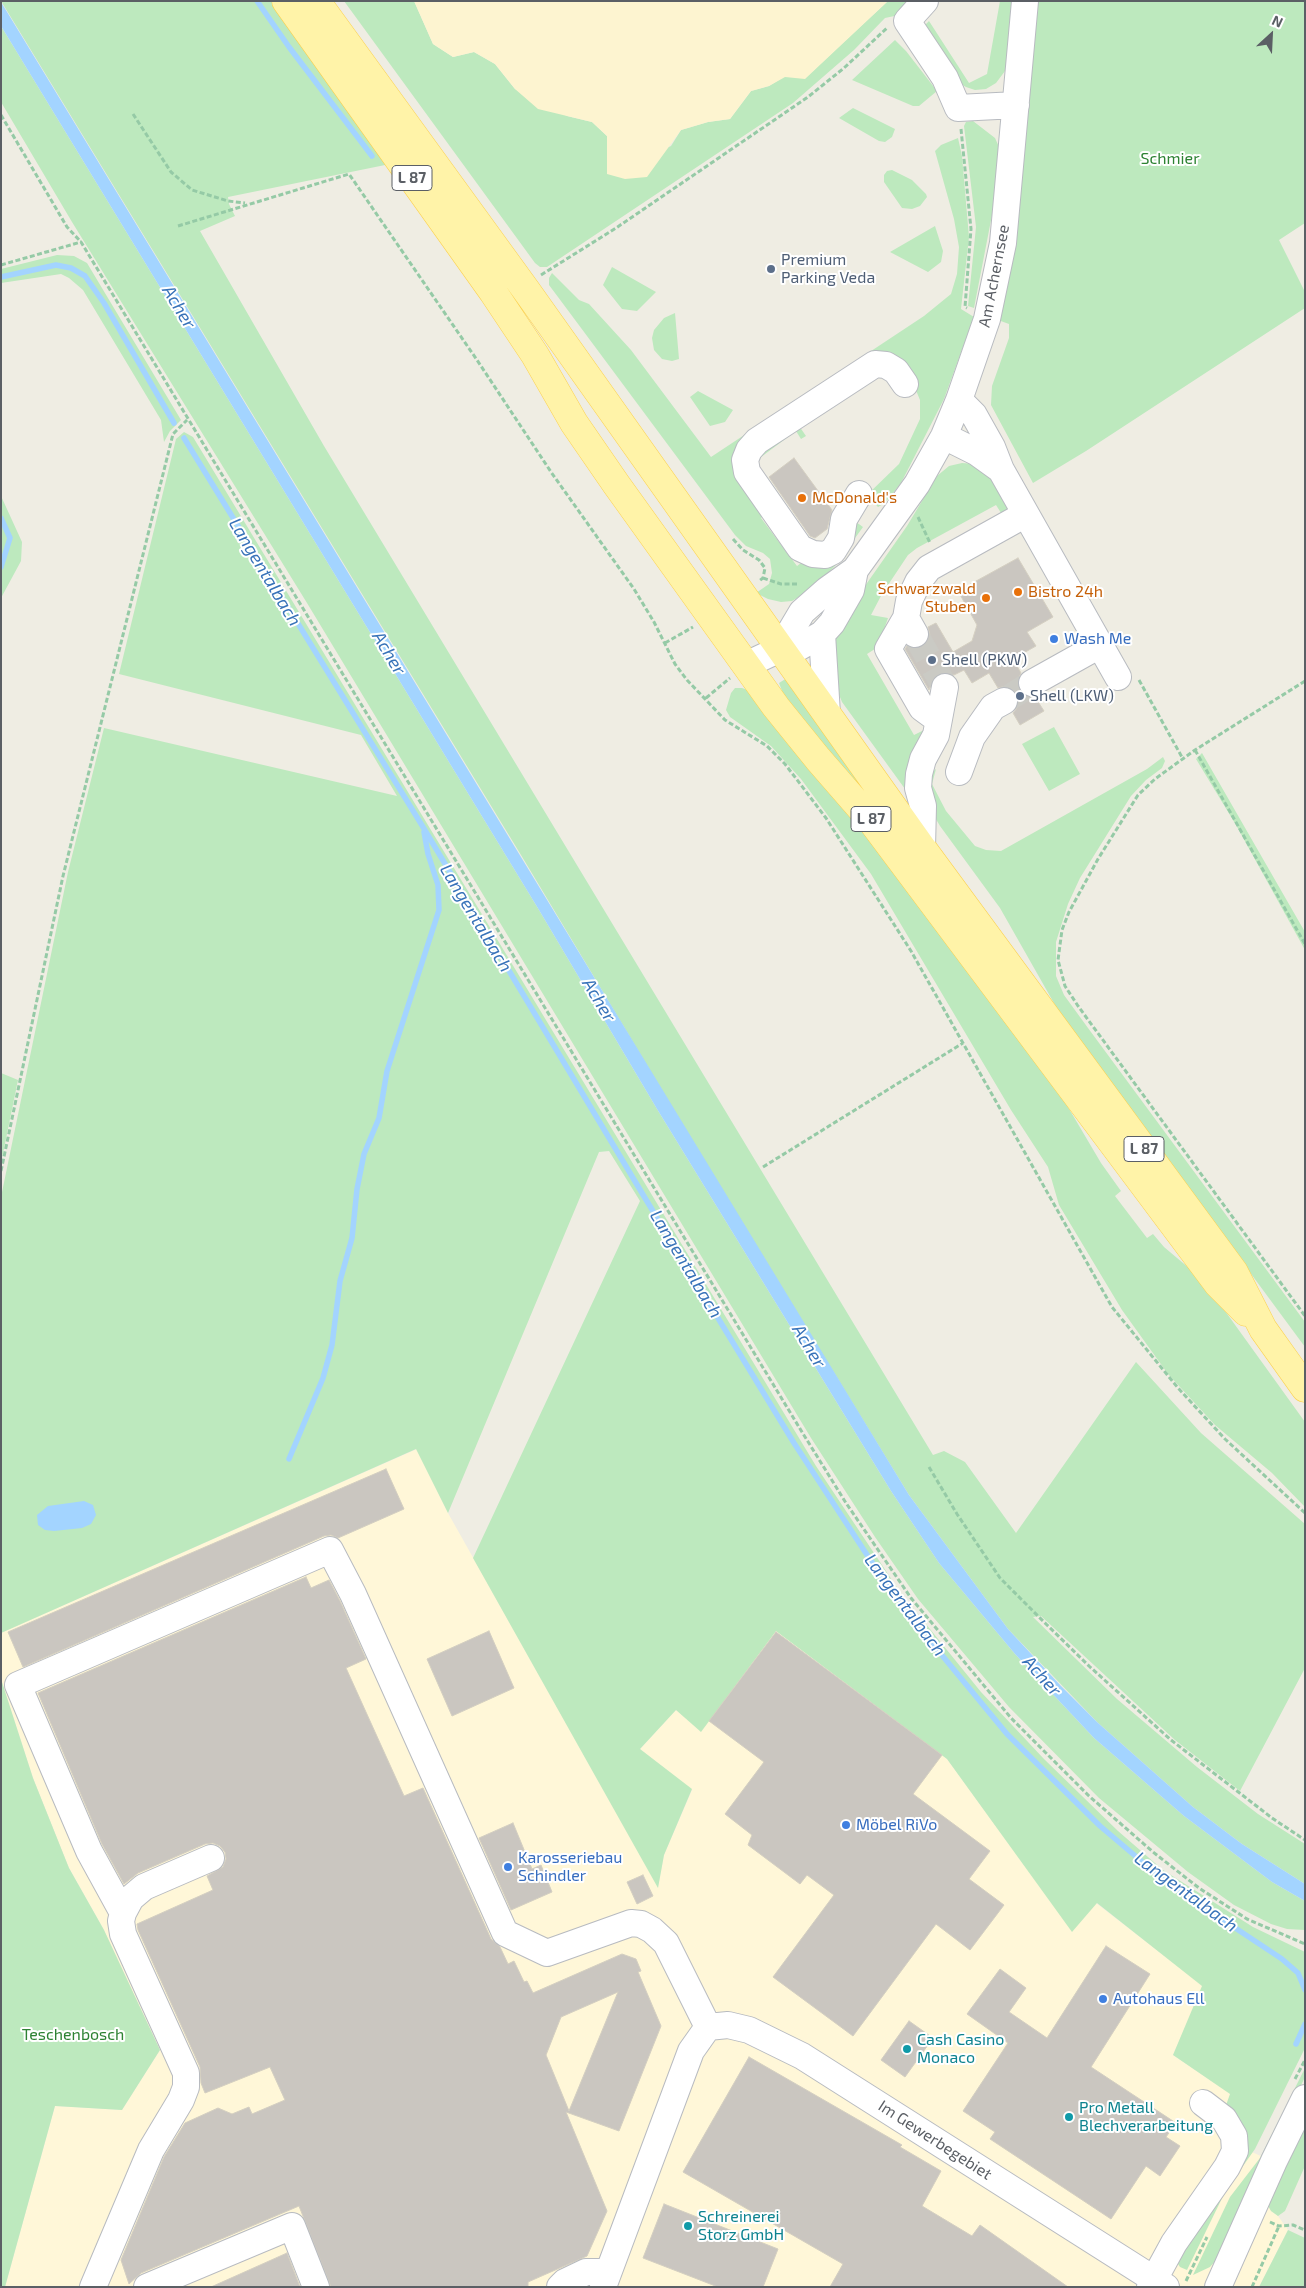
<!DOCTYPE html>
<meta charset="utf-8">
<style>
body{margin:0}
#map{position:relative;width:1306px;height:2288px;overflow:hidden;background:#efede3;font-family:"Exo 2",sans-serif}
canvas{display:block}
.frame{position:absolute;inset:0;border:2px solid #5b5f65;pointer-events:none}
.north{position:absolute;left:1246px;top:10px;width:50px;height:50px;-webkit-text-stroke:4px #fff;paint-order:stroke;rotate:25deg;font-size:14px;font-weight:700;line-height:20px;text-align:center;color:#5b5f65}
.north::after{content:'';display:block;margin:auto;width:18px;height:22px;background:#5b5f65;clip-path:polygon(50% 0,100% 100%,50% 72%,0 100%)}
</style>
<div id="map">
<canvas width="1306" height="2288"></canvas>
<div class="frame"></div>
<div class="north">N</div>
</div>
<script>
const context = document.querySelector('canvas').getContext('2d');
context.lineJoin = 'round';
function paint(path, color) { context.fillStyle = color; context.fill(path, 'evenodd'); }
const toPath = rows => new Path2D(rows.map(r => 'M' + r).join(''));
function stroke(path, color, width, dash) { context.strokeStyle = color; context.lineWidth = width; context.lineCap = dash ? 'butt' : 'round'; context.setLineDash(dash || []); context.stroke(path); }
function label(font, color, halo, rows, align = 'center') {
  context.font = font + ' "Exo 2",sans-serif'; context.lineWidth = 4; context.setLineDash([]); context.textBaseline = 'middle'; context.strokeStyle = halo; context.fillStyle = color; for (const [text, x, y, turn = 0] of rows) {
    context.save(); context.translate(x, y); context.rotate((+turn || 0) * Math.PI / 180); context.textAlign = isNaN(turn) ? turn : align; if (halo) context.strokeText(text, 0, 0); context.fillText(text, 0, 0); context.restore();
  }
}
paint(toPath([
 [417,1449,448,1513,658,1887,664,1855,692,1790,640,1749,676,1710,701,1731,776,1631,947,1759,1072,1931,1096,1903,1203,1986,1173,2055,1231,2094,1243,2148,1283,2166,1271,2211,1278,2216,1288,2230,1259,2287,5,2287,55,2106,122,2110,160,2050,104,1930,69,1868,33,1778,1,1679,1,1633]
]), '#fff7d8');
paint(toPath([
 [1,1,275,1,390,164,228,197,229,204,235,216,200,231,324,446,933,1455,944,1451,965,1462,1016,1533,1136,1362,1201,1433,1305,1524,1305,1668,1240,1791,1175,1740,1041,1616,1033,1617,1117,1699,1197,1767,1258,1814,1305,1844,1305,1884,1242,1844,1193,1807,1097,1722,1008,1629,909,1495,706,1164,521,855],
 [344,1,414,1,433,44,453,57,474,52,495,64,515,89,567,116,592,122,607,136,607,174,671,146,681,130,708,122,730,119,751,91,769,86,785,76,805,78,888,1,921,1,899,15,885,18,854,50,793,103,547,267,540,267,535,263],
 [1000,1,1016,1,1005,71,996,83,986,89,975,90,966,87,957,82,922,28,929,21,969,83,987,74],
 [1036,1,1305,1,1305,223,1279,240,1305,292,1305,308,1086,451,1033,483,991,405,992,386,1009,338,1009,324,998,320,1020,201],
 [1,26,539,910,657,1109,891,1491,939,1563,1015,1654,1094,1738,1184,1816,1272,1882,1305,1901,1305,1930,1287,1929,1271,1924,1234,1905,1188,1872,1099,1798,1009,1707,918,1599,875,1537,811,1438,307,603,72,222,1,102],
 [895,40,906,51,937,91,919,106,913,106,852,80],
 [853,108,895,129,892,137,885,142,879,141,839,118],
 [973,121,995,138,1000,149,999,173,992,215,974,308,968,306,976,227,964,126,966,122],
 [958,138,962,156,969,237,961,309,974,317,944,399,901,483,885,503,878,507,867,495,899,464,920,419,920,400,915,388,899,367,748,442,768,512,761,518,797,566,856,522,863,527,835,566,813,588,792,601,781,602,768,599,756,593,769,584,772,573,770,559,763,553,746,546,735,535,558,297,549,285,549,278,552,273,579,300,589,304,631,350,711,457,924,316,951,294,957,274,959,247,954,219,935,151,941,145],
 [892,170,912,180,926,194,927,197,920,206,912,209,902,208,884,182,884,175,887,171],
 [935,226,943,251,941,262,928,272,890,252],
 [57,255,74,256,87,263,181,420,170,431,164,442,161,420,83,290,69,278,61,274,1,283,1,269],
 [612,267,656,292,637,311,622,309,603,285],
 [675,313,679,359,672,361,662,359,654,350,652,338,654,330,664,318],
 [698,391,733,410,725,422,710,426,690,397],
 [797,423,806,436,801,439,796,431,749,466,750,459],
 [184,432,193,437,816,1466,900,1592,981,1692,1044,1759,1118,1831,1163,1870,1253,1927,1305,1952,1305,2048,1255,2149,1226,2190,1187,2270,1180,2267,1176,2261,1237,2164,1225,2108,1230,2094,1173,2055,1202,1986,1097,1903,1072,1932,947,1759,776,1631,701,1732,676,1710,640,1749,692,1789,664,1855,658,1888,473,1558,640,1201,609,1151,599,1152,448,1513,416,1449,1,1633,1,1197,68,872,104,728,397,796,361,735,119,674,176,439],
 [962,463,975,464,989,474,1015,510,1003,516,996,505,917,548,908,555,882,594,871,615,888,618,878,647,867,654,914,735,926,729,913,800,842,702,834,682,832,641,846,613,907,526,937,476,949,466],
 [1,496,22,542,21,561,1,598],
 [787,678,882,813,786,701,779,683],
 [735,688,742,688,748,690,834,793,1055,1085,1101,1163,1121,1191,1115,1196,1147,1238,1153,1234,1164,1247,1202,1279,1305,1422,1305,1507,1272,1473,1215,1425,1168,1374,1122,1310,1059,1205,1048,1167,1011,1110,871,874,801,779,771,746,730,717,726,710,731,693],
 [1054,727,1080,774,1049,791,1022,744],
 [1202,753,1305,932,1305,950,1236,825,1196,759],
 [1163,757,1165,761,1162,768,1146,780,1131,796,1080,878,1068,904,1056,942,1056,976,1064,995,1088,1028,1305,1322,1305,1347,1063,1019,1000,908,940,826,927,804,931,773,936,769,932,784,946,811,975,846,986,850,1001,851,1147,769],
 [1,1073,18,1080,1,1163],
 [1,1679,33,1778,69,1868,104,1930,160,2050,122,2110,55,2106,5,2287,1,2287],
 [1305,2068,1305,2077,1216,2260,1210,2267,1193,2275,1230,2197,1260,2158],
 [1305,2123,1305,2166,1285,2211,1278,2216,1271,2211,1267,2204],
 [1288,2230,1305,2238,1305,2287,1259,2287]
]), '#bde9be');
paint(toPath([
 [414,1,888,1,805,79,785,77,769,86,751,91,730,119,708,122,681,130,647,177,625,179,607,174,607,136,592,122,538,109,515,89,495,64,474,52,453,57,433,44]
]), '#fdf4d0');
paint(toPath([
 [1,2,909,1495,1008,1629,1061,1686,1097,1722,1193,1807,1242,1844,1305,1884,1305,1901,1272,1882,1184,1816,1094,1738,1015,1654,939,1563,891,1491,657,1109,539,910,1,26],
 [84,1501,93,1505,96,1515,91,1524,82,1528,54,1531,45,1530,38,1525,37,1515,48,1506]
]), '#a3d4ff');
stroke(toPath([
 [257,1,289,47,372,156],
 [1,277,56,265,71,268,85,276,104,303,174,423],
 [184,438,423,827,645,1198,794,1443,871,1561,936,1648,1007,1734,1100,1826,1166,1882,1282,1959,1298,1973,1305,1990],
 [1,518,10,538,1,567],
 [289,1459,323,1378,332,1345,340,1281,352,1238,357,1189,364,1154,379,1118,387,1071,439,910,438,885,428,854,424,832],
 [1296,2044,1305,2024]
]), '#a3d4ff', 5.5);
const building = toPath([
 [794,458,832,510,827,529,815,538,810,536,769,477,794,458],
 [1018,558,1053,617,1027,632,1036,646,1013,659,1021,673,1017,682,1019,691,1025,696,1035,697,1044,711,1020,725,1013,713,1017,708,1019,701,1017,694,1012,688,1005,686,998,688,989,673,972,683,964,670,954,675,947,672,940,673,933,678,929,690,905,649,907,646,914,649,923,647,928,641,930,635,928,627,936,623,953,652,972,641,977,625,958,591,1018,558],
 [386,1469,404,1509,338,1538,331,1535,324,1536,23,1667,8,1632,386,1469],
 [306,1577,311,1588,329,1580,340,1601,366,1659,346,1668,404,1796,423,1788,491,1939,500,1947,508,1964,514,1961,524,1982,527,1981,533,1993,622,1954,636,1959,641,1971,638,1972,661,2026,619,2131,566,2112,607,2211,587,2256,528,2282,528,2287,331,2287,299,2206,141,2273,129,2284,121,2260,164,2157,185,2123,218,2108,232,2114,249,2107,252,2114,285,2100,270,2067,205,2093,201,2083,200,2067,138,1930,137,1924,213,1890,207,1876,223,1867,226,1859,225,1852,220,1846,213,1843,205,1844,138,1873,124,1884,102,1844,38,1693,306,1577],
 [618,1992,569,2111,546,2055,561,2017,618,1992],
 [489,1631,514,1688,452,1716,427,1659,489,1631],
 [776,1632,942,1755,913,1794,990,1851,969,1879,1004,1905,970,1950,936,1924,853,2036,773,1977,834,1895,807,1875,800,1884,748,1845,752,1835,725,1814,764,1762,709,1721,776,1632],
 [513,1823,532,1869,541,1865,552,1892,511,1910,479,1838,513,1823],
 [643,1875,653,1896,637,1904,627,1882,643,1875],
 [1106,1946,1150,1974,1091,2067,1176,2123,1166,2137,1180,2146,1160,2176,1146,2166,1111,2219,990,2139,995,2132,963,2111,1008,2043,967,2014,1000,1969,1026,1988,1009,2012,1047,2038,1106,1946],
 [909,2021,933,2038,905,2077,881,2060,909,2021],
 [749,2057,902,2145,900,2147,941,2171,922,2206,972,2236,980,2225,1068,2287,830,2287,843,2264,683,2172,749,2057],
 [664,2204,778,2249,763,2287,718,2287,643,2258,664,2204],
 [287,2253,300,2287,211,2287,287,2253]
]);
paint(building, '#cac6c0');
stroke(building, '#d4cfc1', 1);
stroke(toPath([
 [915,634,945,687],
 [1004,701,1032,683]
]), '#cacac4', 26, [26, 13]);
const minor = toPath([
 [925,1,907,21,945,78,958,108,1016,105],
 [944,436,976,452,1001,470,992,447,974,415,959,400],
 [1001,470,1118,677],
 [859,494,844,519,841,538,833,551,825,555,813,554,800,548,747,472,745,460,749,450,757,441,875,364,886,365,896,371,905,384],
 [906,618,888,649,922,708,937,719],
 [822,634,827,714],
 [915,634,906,618,909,601,918,582,929,568,1026,514],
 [780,649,802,612,827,590,855,570,917,484,944,436,959,400,987,319,1003,243,1025,1],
 [746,665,780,649,796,649,822,634,832,623,851,590,855,570],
 [1032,683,1100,645],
 [959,772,972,737,993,707,1004,701],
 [922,848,923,806,918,788,919,774,923,759,936,735,945,687],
 [123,1913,89,1851,18,1685,330,1550,353,1594,505,1933,547,1953,631,1923,641,1924,652,1930,666,1943,708,2027,728,2025,749,2030,802,2056,1166,2287],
 [93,2287,151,2150,181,2100,186,2087,186,2073,123,1934,121,1921,123,1913,131,1898,144,1887,211,1858],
 [147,2287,292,2226,316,2287],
 [560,2287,565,2282,586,2272,608,2272],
 [603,2287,691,2051,708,2027],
 [1150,2287,1174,2243,1227,2167,1235,2151,1234,2136,1224,2119,1203,2103],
 [1218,2287,1274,2161,1305,2098]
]);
const major = toPath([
 [286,1,493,292,535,355,574,423,616,484,776,707,818,759,871,820,1218,1284,1246,1312],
 [316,1,526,290,922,848,1234,1272,1263,1329,1305,1388]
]);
stroke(minor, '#b8bbc0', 28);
stroke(major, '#fcd14f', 29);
stroke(toPath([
 [133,114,171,172,192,190,228,201,245,203],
 [1,115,67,227,81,242],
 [961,129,971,229,965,307,967,308],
 [178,226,349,174,477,360,551,472,634,589,654,622,675,664,687,680,725,720,767,746,785,764,826,818,911,951,1112,1307,1178,1388,1225,1439,1305,1513],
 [1,265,81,242,802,1432,846,1503,911,1598,1011,1718,1089,1796,1153,1852,1199,1888,1247,1919,1305,1944],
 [541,275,616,228,808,97,844,68,887,28],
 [918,517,930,543],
 [733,539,743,550,759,560,765,568,763,578,759,581],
 [763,578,781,584,799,584],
 [665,643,693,627],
 [1139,680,1183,759],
 [1305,681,1195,750,1155,779,1138,795,1098,859,1069,912,1062,930,1058,960,1065,986,1078,1006,1305,1316],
 [706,698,730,678],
 [1195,750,1305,944],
 [763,1167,963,1043],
 [1,1171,63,876,173,434,187,420],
 [929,1467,957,1514,1000,1578,1046,1624,1089,1666,1171,1740,1272,1818,1305,1840],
 [1295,2079,1305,2060],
 [1270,2222,1279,2226,1293,2225,1305,2230],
 [1186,2281,1207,2237],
 [1252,2287,1279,2226]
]), '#95caa6', 3, [5, 2.5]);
stroke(minor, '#fff', 26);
stroke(major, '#fff3a8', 28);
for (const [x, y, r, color] of [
 [771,269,5,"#5c6f8a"],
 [802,498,5,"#e8710a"],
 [1018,592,5,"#e8710a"],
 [986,598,5,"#e8710a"],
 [1054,639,5,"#3f7fe0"],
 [932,660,5,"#5c6f8a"],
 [1020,696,5,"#5c6f8a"],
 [846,1825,5,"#3f7fe0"],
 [508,1867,5,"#3f7fe0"],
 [1103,1999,5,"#3f7fe0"],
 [907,2049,5,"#0f9aa8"],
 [1069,2117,5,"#0f9aa8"],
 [688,2226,5,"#0f9aa8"]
]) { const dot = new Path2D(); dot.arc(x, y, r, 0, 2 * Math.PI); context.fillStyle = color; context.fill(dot); stroke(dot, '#fff', 2); }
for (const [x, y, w] of [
 [412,178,40],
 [871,819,40],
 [1144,1149,40]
]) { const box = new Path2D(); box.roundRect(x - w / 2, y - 12.5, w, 25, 4); context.fillStyle = '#fff'; context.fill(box); stroke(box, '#5b5f65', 1); }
label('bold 15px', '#5b5f65', null, [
 ["L 87",412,178],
 ["L 87",871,819],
 ["L 87",1144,1149]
]);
label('16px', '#2d8233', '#fff', [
 ["Schmier",1170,159],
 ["Teschenbosch",73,2035]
]);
label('16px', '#4e5e75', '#fff', [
 ["Premium",781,260],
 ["Parking Veda",781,278],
 ["Shell (PKW)",942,660],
 ["Shell (LKW)",1030,696]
], 'left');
label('16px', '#5b5f65', '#fff', [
 ["Am Achernsee",994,276,-79],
 ["Im Gewerbegebiet",935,2140,33]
]);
label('16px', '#c56008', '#fff', [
 ["McDonald's",812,498],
 ["Schwarzwald",976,589,"right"],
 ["Stuben",976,607,"right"],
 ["Bistro 24h",1028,592]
], 'left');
label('16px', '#366cbe', '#fff', [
 ["Wash Me",1064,639],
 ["Möbel RiVo",856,1825],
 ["Karosseriebau",518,1858],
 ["Schindler",518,1876],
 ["Autohaus Ell",1113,1999]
], 'left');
label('16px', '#0d838f', '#fff', [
 ["Cash Casino",917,2040],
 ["Monaco",917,2058],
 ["Pro Metall",1079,2108],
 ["Blechverarbeitung",1079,2126],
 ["Schreinerei",698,2217],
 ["Storz GmbH",698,2235]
], 'left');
label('italic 18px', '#3873b9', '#fff', [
 ["Acher",179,307,59],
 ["Langentalbach",265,572,59],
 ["Acher",389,653,59],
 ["Langentalbach",476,918,59],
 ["Acher",599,1000,59],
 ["Langentalbach",686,1264,59],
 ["Acher",809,1346,59],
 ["Langentalbach",905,1605,53],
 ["Acher",1042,1676,48],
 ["Langentalbach",1186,1892,36]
]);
</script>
